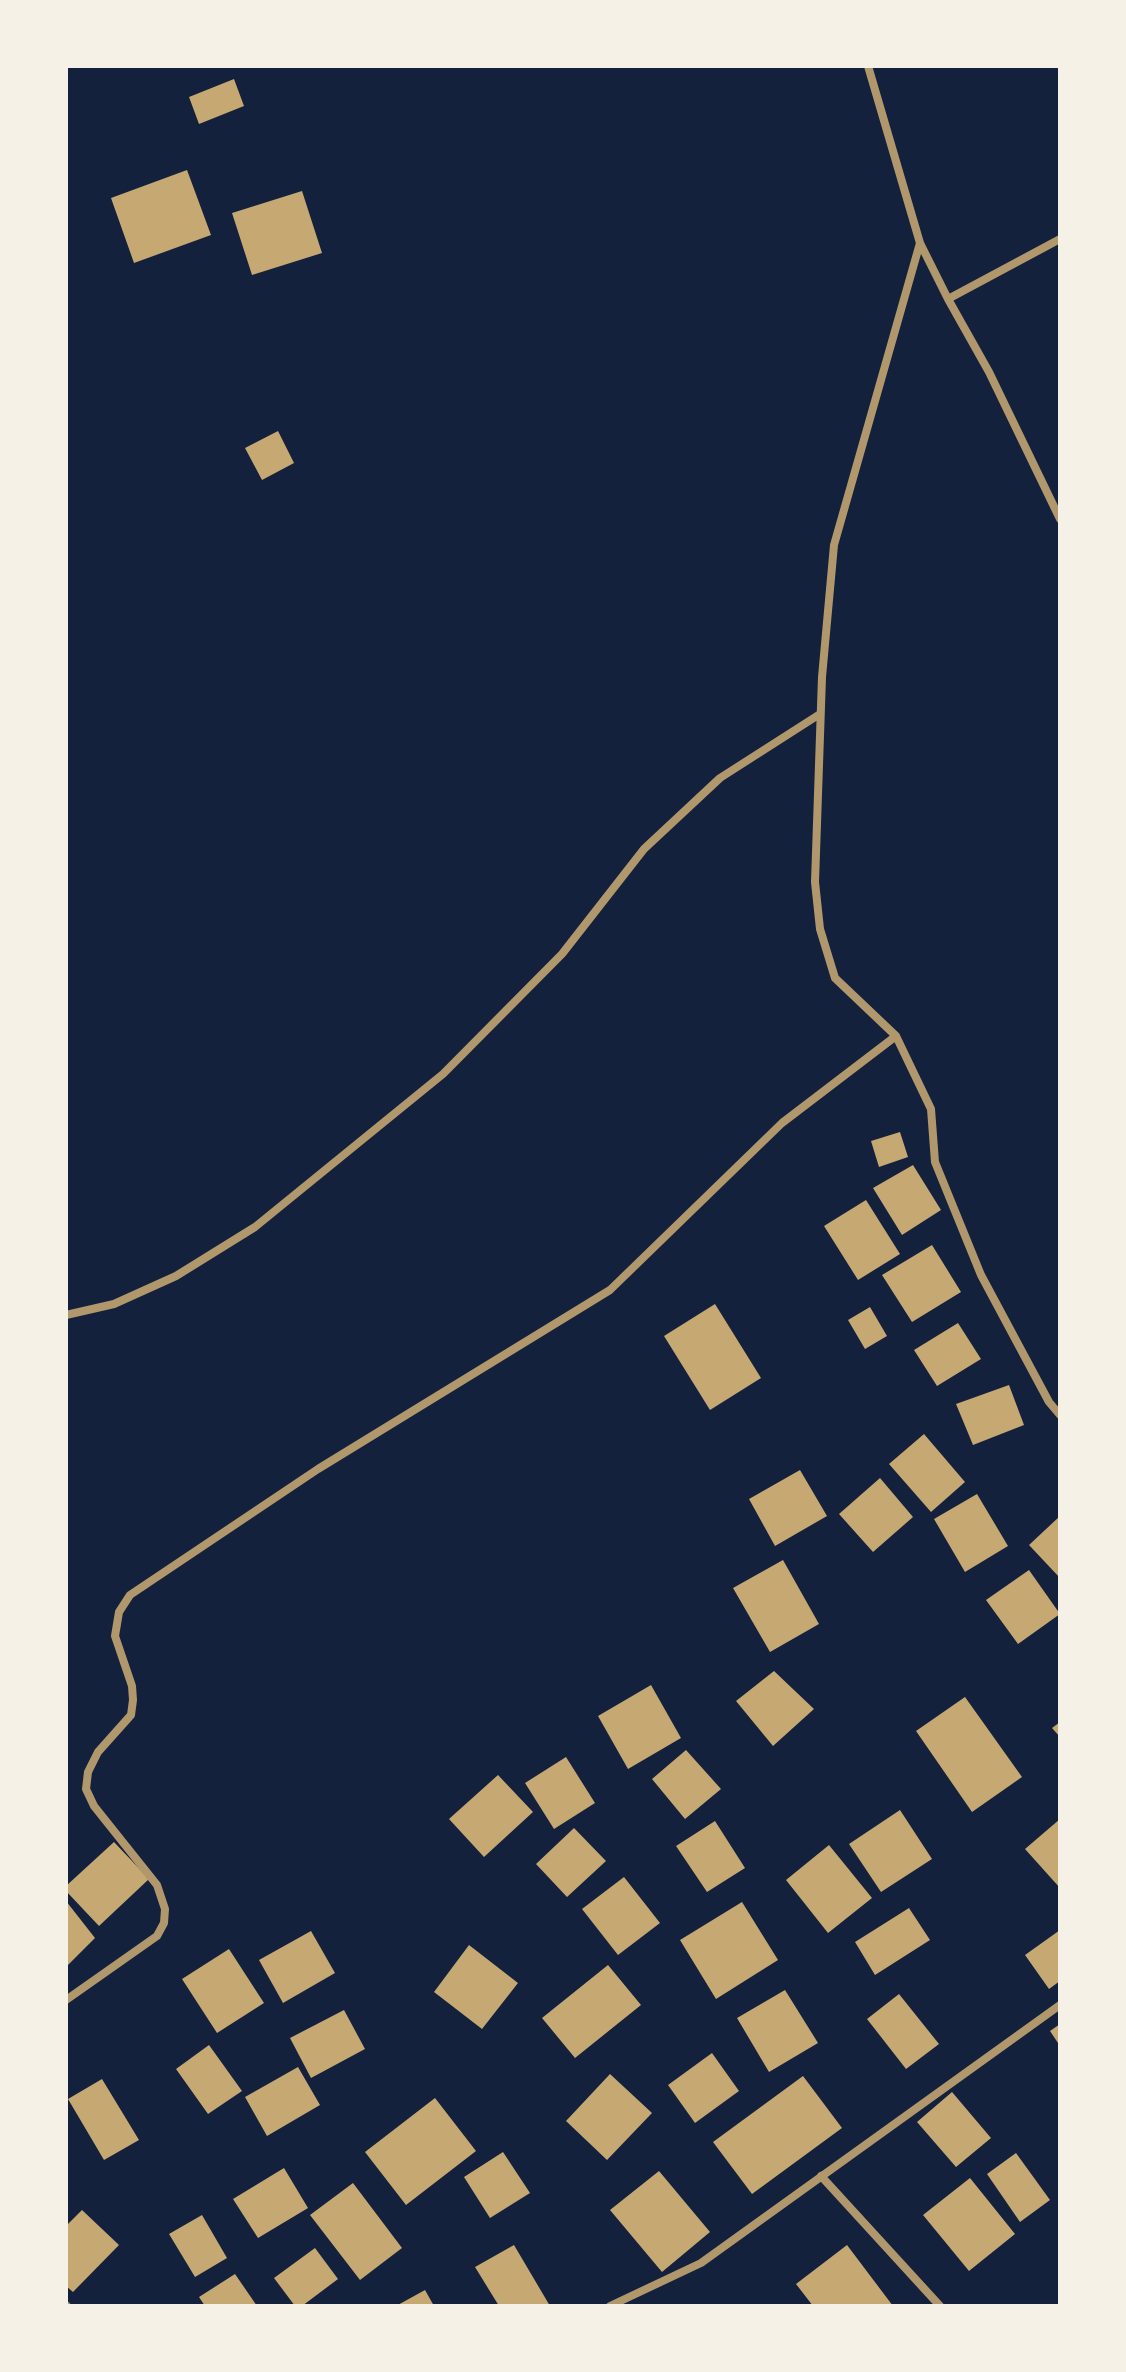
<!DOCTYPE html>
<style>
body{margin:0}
#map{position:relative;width:1126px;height:2372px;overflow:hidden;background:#14213d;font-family:"Exo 2",sans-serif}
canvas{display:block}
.frame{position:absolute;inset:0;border:68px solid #f6f1e7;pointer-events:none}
</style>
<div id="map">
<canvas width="1126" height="2372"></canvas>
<div class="frame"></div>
</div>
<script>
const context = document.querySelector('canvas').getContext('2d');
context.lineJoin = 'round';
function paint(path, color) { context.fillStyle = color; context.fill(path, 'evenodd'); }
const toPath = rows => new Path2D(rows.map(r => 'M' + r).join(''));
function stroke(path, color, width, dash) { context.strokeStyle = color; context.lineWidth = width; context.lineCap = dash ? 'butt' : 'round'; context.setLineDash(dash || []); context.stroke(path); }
paint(toPath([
 [234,79,244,106,199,124,189,97],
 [187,170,211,235,134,263,111,198],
 [302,191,322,253,252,275,232,213],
 [278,431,294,463,262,480,245,448],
 [900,1132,908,1157,879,1167,871,1141],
 [913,1165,941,1210,902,1235,873,1188],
 [866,1200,900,1254,858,1280,824,1226],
 [932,1245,961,1292,912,1322,882,1275],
 [715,1304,761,1378,710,1410,664,1336],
 [870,1307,887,1336,865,1349,848,1320],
 [958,1323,981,1359,937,1386,914,1350],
 [1009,1385,1024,1425,973,1445,956,1404],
 [924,1434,965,1482,931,1512,889,1464],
 [800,1470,827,1516,775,1546,749,1499],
 [880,1478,913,1517,873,1552,839,1514],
 [977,1494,1008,1546,965,1572,934,1519],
 [1060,1516,1060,1578,1029,1545],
 [783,1560,819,1624,770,1652,733,1588],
 [1029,1570,1060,1614,1018,1644,986,1600],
 [774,1671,814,1709,773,1746,736,1701],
 [651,1685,681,1738,628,1769,598,1716],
 [965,1697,1022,1777,972,1812,916,1731],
 [1060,1722,1060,1737,1052,1728],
 [686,1750,721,1789,685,1819,652,1779],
 [566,1757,595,1803,554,1829,525,1783],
 [498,1775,533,1812,484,1857,449,1819],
 [900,1810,932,1859,881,1892,849,1844],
 [1060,1819,1060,1888,1025,1849],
 [715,1821,745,1868,707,1892,676,1846],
 [574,1828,606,1861,567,1897,536,1864],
 [114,1842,149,1879,99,1926,66,1891,66,1886],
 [829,1845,872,1898,828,1933,786,1880],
 [624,1877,660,1923,618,1955,582,1909],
 [66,1901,95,1938,66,1967],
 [742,1902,778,1960,716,1999,680,1940],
 [909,1908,930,1940,875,1975,855,1942],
 [1060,1930,1060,1981,1049,1989,1025,1955],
 [311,1931,335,1973,283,2003,259,1960],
 [469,1945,518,1983,482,2029,434,1992],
 [229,1949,264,2003,217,2033,182,1979],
 [608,1965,641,2005,575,2058,542,2018],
 [785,1990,818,2043,769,2072,737,2018],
 [899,1994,939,2044,906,2069,867,2019],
 [344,2010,365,2049,311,2078,290,2038],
 [1060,2024,1060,2046,1050,2031],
 [209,2045,242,2091,208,2114,176,2069],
 [712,2053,739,2091,695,2123,668,2085],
 [298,2067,320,2105,267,2136,245,2097],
 [610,2074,652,2113,607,2160,566,2121],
 [803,2076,842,2128,752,2194,713,2142],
 [102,2079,139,2140,104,2160,68,2099],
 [952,2092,991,2138,956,2167,917,2122],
 [435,2098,476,2151,406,2205,365,2152],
 [503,2152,530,2193,490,2218,464,2177],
 [1016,2153,1050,2200,1020,2222,987,2174],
 [284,2168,308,2208,258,2238,233,2199],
 [659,2171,710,2232,662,2272,610,2210],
 [970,2178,1015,2234,969,2271,923,2215],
 [353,2183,402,2248,360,2280,310,2215],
 [82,2210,119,2245,73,2292,66,2286,66,2226],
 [202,2215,227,2258,195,2277,169,2234],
 [514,2245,550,2306,499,2306,475,2267],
 [847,2245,893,2306,813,2306,796,2284],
 [315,2248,338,2279,302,2306,295,2306,274,2278],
 [235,2274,257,2306,205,2306,199,2297],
 [425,2290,434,2306,396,2306]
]), '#c6a872');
stroke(toPath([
 [868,66,920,243,948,299,989,372,1060,519],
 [920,243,834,545,822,677,815,882,820,929,835,978,896,1036,931,1109,935,1162,981,1275,1049,1402,1060,1415],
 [948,299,1060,239],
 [66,1315,114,1304,176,1276,255,1227,443,1074,562,954,644,849,720,778,820,714],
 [66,2000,157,1936,164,1923,165,1909,157,1885,94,1806,86,1789,88,1772,98,1752,131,1715,133,1700,132,1686,115,1636,119,1612,130,1595,318,1469,610,1290,782,1123,896,1036],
 [821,2176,940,2306],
 [66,2305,67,2306],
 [610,2306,701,2263,1060,2005]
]), '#b1986c', 8);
</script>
